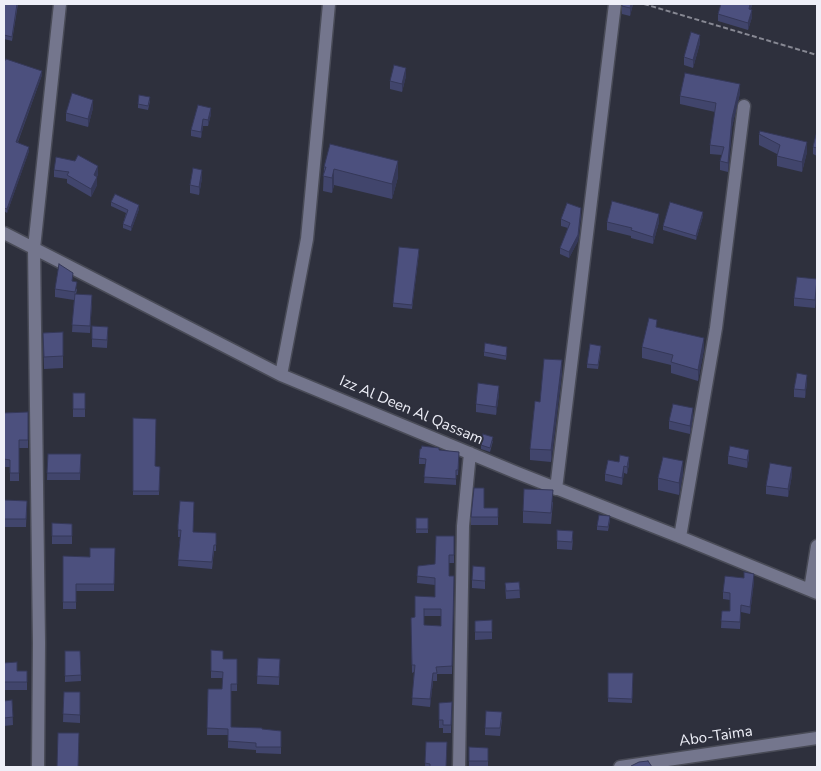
<!DOCTYPE html>
<style>
body{margin:0}
#map{position:relative;width:821px;height:771px;overflow:hidden;background:#2e303d;font-family:"Nunito Sans",sans-serif}
canvas{display:block}
.frame{position:absolute;inset:0;border:5px solid #eeeff8;pointer-events:none}
</style>
<div id="map">
<canvas width="821" height="771"></canvas>
<div class="frame"></div>
</div>
<script>
const context = document.querySelector('canvas').getContext('2d');
context.lineJoin = 'round';
const toPath = rows => new Path2D(rows.map(r => 'M' + r).join(''));
function stroke(path, color, width, dash) { context.strokeStyle = color; context.lineWidth = width; context.lineCap = dash ? 'butt' : 'round'; context.setLineDash(dash || []); context.stroke(path); }
function paint(path, color) { context.fillStyle = color; context.fill(path, 'evenodd'); }
function label(font, color, halo, rows, align = 'center') {
  context.font = font + ' "Nunito Sans",sans-serif'; context.lineWidth = 4; context.setLineDash([]); context.textBaseline = 'middle'; context.strokeStyle = halo; context.fillStyle = color; for (const [text, x, y, turn = 0] of rows) {
    context.save(); context.translate(x, y); context.rotate((+turn || 0) * Math.PI / 180); context.textAlign = isNaN(turn) ? turn : align; if (halo) context.strokeText(text, 0, 0); context.fillText(text, 0, 0); context.restore();
  }
}
const minor = toPath([
 [4,233,281,375,515,472,680,537,817,593],
 [281,375,307,239,329,4],
 [556,489,615,4],
 [680,537,716,328,744,106],
 [810,590,817,546],
 [38,767,39,643,34,248,60,4],
 [459,767,463,526,470,453],
 [620,767,817,738]
]);
stroke(minor, '#494b57', 15);
stroke(toPath([
 [644,4,817,55]
]), '#878893', 2, [5, 2.5]);
stroke(minor, '#74768d', 12);
paint(toPath([
 [4,4,18,4,12,41,4,39],
 [622,4,633,4,630,16,622,14],
 [721,4,752,4,751,9,752,17,748,30,718,21,718,14],
 [700,43,693,68,684,65,684,57],
 [4,62,42,75,18,142,29,151,7,213,4,211],
 [406,76,402,92,390,89,390,81],
 [740,93,732,127,728,172,720,170,720,161,722,155,710,154,710,145,715,112,680,104,680,96],
 [150,101,148,110,138,108,138,104],
 [198,105,211,114,208,126,203,126,201,138,191,136,191,130],
 [93,108,88,127,66,121,66,113],
 [817,131,817,156,813,154,813,147],
 [759,134,807,152,802,172,777,166,777,154,759,145],
 [324,167,398,177,392,199,334,185,332,193,323,191],
 [54,170,98,174,97,177,97,185,91,197,67,183,67,179,54,177],
 [202,178,199,195,190,193,190,185],
 [111,202,139,209,131,231,123,228,123,224,126,213,111,206],
 [581,215,578,241,569,258,560,254,560,248,568,228,561,226,561,219],
 [703,216,696,240,663,230,663,226],
 [607,222,659,222,653,244,631,238,631,236,607,230],
 [419,253,412,309,393,307,393,303],
 [817,279,817,290,815,308,794,306,794,298],
 [73,282,77,290,76,294,92,302,90,333,72,332,74,300,55,297,55,289],
 [92,326,108,327,107,348,92,347],
 [657,327,704,349,698,381,671,373,671,365,642,358,642,347],
 [63,332,63,368,44,369,43,333],
 [601,350,598,369,587,368,587,364],
 [507,351,506,360,484,356,484,352],
 [562,372,551,462,530,460,530,449,540,402],
 [807,382,805,398,794,397,794,389],
 [73,393,85,393,85,417,73,417],
 [499,394,496,415,476,412,476,404],
 [28,412,28,448,19,448,19,481,10,481,10,467,4,467,4,413],
 [693,416,690,434,669,429,669,421],
 [133,418,155,466,160,467,159,495,133,495],
 [493,441,490,452,481,449,481,445],
 [439,450,459,452,458,475,456,475,456,485,424,483,426,464,419,464,419,458],
 [48,454,81,454,80,480,47,480],
 [728,456,749,458,747,468,728,464],
 [629,464,627,474,624,473,622,485,605,481,605,474],
 [683,473,679,495,658,490,658,478],
 [792,475,788,497,766,494,766,486],
 [4,500,27,501,26,527,4,527],
 [553,502,551,524,523,523,523,511],
 [484,508,498,508,498,525,471,525,471,517],
 [416,518,428,518,428,533,416,533],
 [610,520,608,531,597,530,597,526],
 [52,523,72,524,72,544,52,544],
 [178,525,193,532,216,533,216,551,214,551,212,569,178,566,180,537,178,537],
 [557,530,573,539,572,550,557,549],
 [454,536,454,563,449,563,449,576,454,576,452,674,437,674,437,681,433,681,430,707,412,705,414,672,412,673,411,618,415,617,435,597,435,585,417,583,418,566,435,564],
 [424,616,441,616,441,626,424,625],
 [115,548,114,591,76,591,76,609,63,609,63,556,90,557],
 [485,575,485,589,472,588,472,580],
 [754,581,750,614,741,612,740,629,721,628,722,611,730,611,730,600,723,599,723,592],
 [519,582,520,598,506,599,505,583],
 [492,620,492,639,475,640,475,621],
 [211,650,223,659,237,659,237,691,231,691,231,727,281,731,281,754,256,753,256,750,228,748,228,735,207,735,208,689,222,689,223,678,211,678],
 [65,651,80,651,81,681,65,682],
 [258,658,280,659,279,685,257,684],
 [4,663,17,671,27,671,27,690,4,690],
 [608,673,633,673,632,703,608,702],
 [64,692,80,692,80,723,63,722],
 [12,700,13,725,4,726,4,701],
 [452,702,451,733,443,733,443,728,439,728,439,703],
 [502,719,500,736,485,735,485,728],
 [426,742,446,767,425,767],
 [469,747,488,748,488,767,469,767]
]), '#41456c');
paint(toPath([
 [631,4,633,4,630,16,630,8],
 [750,4,752,4,749,16,749,9],
 [752,10,752,17,748,30,748,23],
 [700,35,700,43,693,68,693,60],
 [406,68,406,76,402,92,402,84],
 [42,71,42,75,16,146,16,142],
 [740,84,740,93,732,127,728,172,728,163,732,118],
 [93,100,93,108,88,127,88,119],
 [211,108,211,114,208,126,208,120],
 [203,119,203,126,201,138,201,132],
 [807,142,807,152,802,172,802,162],
 [29,147,29,151,7,213,7,209],
 [398,161,398,177,392,199,392,184],
 [98,166,98,174,94,182,94,175],
 [334,169,334,185,332,193,332,178],
 [202,170,202,178,199,195,199,187],
 [97,177,97,185,91,197,91,189],
 [139,205,139,209,131,231,131,227],
 [581,208,581,215,578,241,569,258,569,252],
 [703,212,703,216,696,240,696,236],
 [659,214,659,222,653,244,653,237],
 [817,282,817,290,815,308,815,300],
 [704,338,704,349,698,381,698,370],
 [562,360,562,372,551,462,551,450],
 [807,375,807,382,805,398,805,390],
 [499,386,499,394,496,415,496,407],
 [693,408,693,416,690,434,690,426],
 [749,450,749,458,747,468,747,460],
 [629,457,629,464,627,474,627,467],
 [683,461,683,473,679,495,679,483],
 [624,466,624,473,622,485,622,478],
 [792,467,792,475,788,497,788,489],
 [754,574,754,581,750,614,750,607],
 [433,673,433,681,430,707,430,699]
]), '#353858');
const building = toPath([
 [4,4,17,4,12,37,4,35,4,4],
 [622,4,631,4,630,8,622,6,622,4],
 [721,4,750,4,749,9,752,10,748,23,718,14,721,4],
 [691,32,700,35,693,60,684,57,691,32],
 [6,59,42,71,16,142,29,147,7,209,4,208,4,62,6,59],
 [394,65,406,68,402,84,390,81,394,65],
 [685,73,740,84,732,118,728,163,720,161,724,147,710,145,716,103,680,96,685,73],
 [72,93,93,100,88,119,66,113,72,93],
 [139,95,150,97,148,106,138,104,139,95],
 [198,105,211,108,208,120,203,119,201,132,191,130,198,105],
 [760,131,807,142,802,162,777,156,780,145,759,134,760,131],
 [817,131,817,148,813,147,817,131],
 [330,144,398,161,392,184,334,169,332,178,323,176,326,167,324,167,330,144],
 [78,155,98,166,94,175,97,177,91,189,67,175,69,172,54,170,56,157,75,161,78,155],
 [193,168,202,170,199,187,190,185,193,168],
 [115,194,139,205,131,227,123,224,128,210,111,202,115,194],
 [612,201,659,214,653,237,631,230,632,228,607,222,612,201],
 [670,202,703,212,696,236,663,226,670,202],
 [567,203,581,208,578,235,569,252,560,248,570,223,561,219,567,203],
 [399,247,419,249,412,305,393,303,399,247],
 [59,264,73,273,72,281,77,282,75,292,55,289,59,264],
 [797,277,817,279,815,300,794,298,797,277],
 [75,294,92,295,90,326,72,325,75,294],
 [649,318,657,320,656,327,704,338,698,370,671,362,673,355,642,347,649,318],
 [92,326,108,327,107,340,92,339,92,326],
 [63,332,63,356,44,357,43,333,63,332],
 [485,343,507,347,506,356,484,352,485,343],
 [590,344,601,346,598,365,587,364,590,344],
 [544,359,562,360,551,450,530,449,535,401,540,402,544,359],
 [797,373,807,375,805,390,794,389,797,373],
 [478,383,499,386,496,407,476,404,478,383],
 [73,393,85,393,85,409,73,409,73,393],
 [673,404,693,408,690,426,669,421,673,404],
 [28,412,28,440,19,440,19,473,10,473,10,460,4,459,4,413,28,412],
 [133,418,156,419,155,466,160,467,159,491,133,491,133,418],
 [483,434,493,437,490,448,481,445,483,434],
 [422,446,439,448,439,450,459,452,458,470,456,470,456,479,424,477,426,459,419,458,420,449,421,449,422,446],
 [730,446,749,450,747,460,728,456,730,446],
 [48,454,81,454,80,473,47,473,48,454],
 [620,455,629,457,627,467,624,466,622,478,605,474,608,460,619,462,620,455],
 [663,457,683,461,679,483,658,478,663,457],
 [770,463,792,467,788,489,766,486,770,463],
 [474,488,484,488,484,508,498,508,498,517,471,517,474,488],
 [524,489,553,490,551,513,523,511,524,489],
 [4,500,27,501,26,519,4,519,4,500],
 [180,501,194,502,193,532,216,533,216,545,214,545,212,562,178,560,181,530,178,530,178,525,180,501],
 [599,515,610,516,608,527,597,526,599,515],
 [416,518,428,518,428,529,416,529,416,518],
 [52,523,72,524,72,536,52,536,52,523],
 [557,530,573,531,572,542,557,541,557,530],
 [436,536,454,536,454,555,449,555,449,576,454,576,452,666,436,667,437,673,433,673,430,699,412,698,415,665,412,665,411,618,415,617,415,596,435,597,435,578,417,576,418,566,435,564,436,536],
 [424,609,441,609,441,626,424,625,424,609],
 [90,548,115,548,114,584,76,584,76,602,63,602,63,556,90,557,90,548],
 [473,566,485,567,485,581,472,580,473,566],
 [744,572,754,574,750,607,741,605,740,622,721,621,722,611,730,611,730,593,723,592,725,576,744,578,744,572],
 [519,582,520,590,506,591,505,583,519,582],
 [492,620,492,632,475,632,475,621,492,620],
 [211,650,223,651,223,659,237,659,237,684,231,684,231,727,262,728,262,729,281,731,281,747,256,747,256,743,228,741,228,729,207,728,208,689,222,689,223,672,211,671,211,650],
 [65,651,80,651,81,675,65,676,65,651],
 [258,658,280,659,279,677,257,676,258,658],
 [17,662,17,671,27,671,27,682,4,682,4,663,17,662],
 [608,673,633,673,632,699,608,698,608,673],
 [64,692,80,692,80,715,63,714,64,692],
 [12,700,13,717,4,718,4,701,12,700],
 [452,702,451,725,443,725,443,720,439,720,439,703,452,702],
 [486,711,502,712,500,728,485,728,486,711],
 [58,733,79,733,78,767,57,767,58,733],
 [426,742,447,742,446,767,430,767,430,764,425,763,426,742],
 [469,747,488,748,488,761,469,761,469,747],
 [648,761,652,767,631,767,631,766,639,762,648,761]
]);
paint(building, '#4c507e');
stroke(building, '#353858', 1);
label('15px', '#eeeff8', '#2e303d', [
 ["Izz Al Deen Al Qassam",411,411,23],
 ["Abo-Taima",716,737,-8]
]);
</script>
